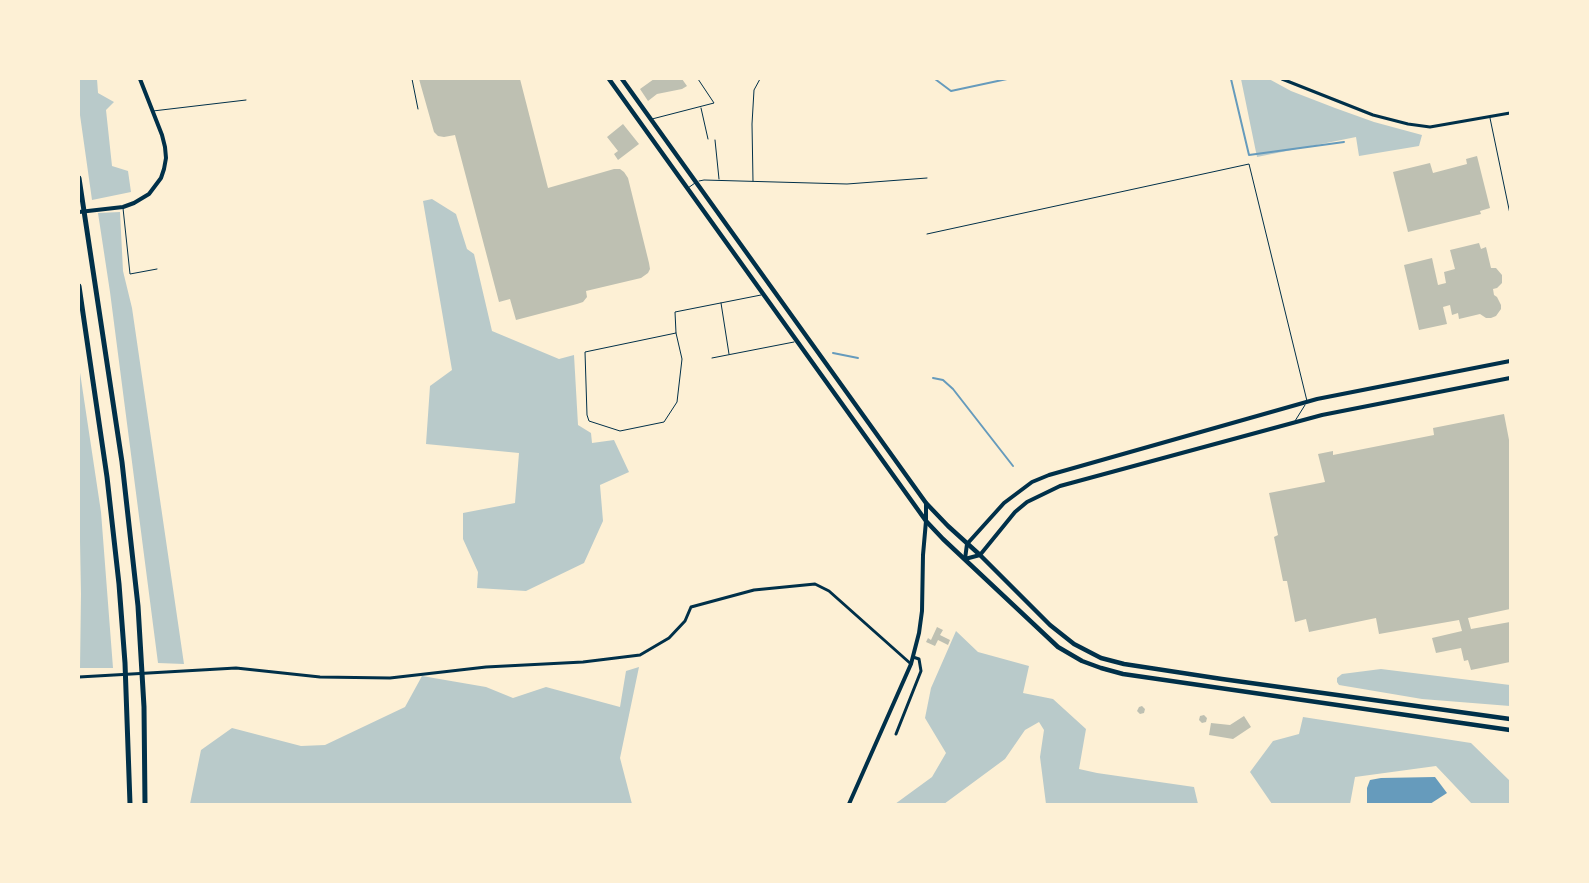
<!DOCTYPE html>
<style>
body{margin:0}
#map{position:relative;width:1589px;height:883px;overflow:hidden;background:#fdf0d5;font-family:"DejaVu Sans",sans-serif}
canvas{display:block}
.frame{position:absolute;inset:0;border:80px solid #fdf0d5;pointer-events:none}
</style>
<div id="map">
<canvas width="1589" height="883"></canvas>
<div class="frame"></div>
</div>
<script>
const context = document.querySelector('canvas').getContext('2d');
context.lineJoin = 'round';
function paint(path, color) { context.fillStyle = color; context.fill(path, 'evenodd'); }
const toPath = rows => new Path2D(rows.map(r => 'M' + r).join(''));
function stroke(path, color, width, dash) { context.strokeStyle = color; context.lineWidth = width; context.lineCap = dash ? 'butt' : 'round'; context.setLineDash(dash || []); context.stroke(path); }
paint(toPath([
 [79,79,97,79,98,93,114,102,106,110,112,166,128,171,131,192,92,200,79,108],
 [1241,79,1269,79,1291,91,1335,108,1374,122,1422,135,1419,146,1359,156,1356,137,1257,157],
 [432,199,456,214,467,249,474,254,492,331,559,359,574,355,578,425,591,433,592,443,614,440,629,472,600,485,603,521,584,563,526,591,477,588,478,572,463,539,463,513,515,503,519,453,426,444,430,386,452,370,423,201],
 [120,212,123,271,132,308,184,664,158,663,110,292,98,213],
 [79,366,101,512,113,668,80,668,81,594,80,541,79,529],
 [956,631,978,652,1029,666,1023,693,1053,699,1086,729,1079,769,1097,773,1194,787,1198,804,1046,804,1040,757,1044,730,1039,722,1025,730,1005,759,944,804,895,804,932,777,946,753,925,718,931,688],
 [639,667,620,758,632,804,190,804,201,750,232,728,301,746,325,745,405,707,422,676,486,687,513,698,546,687,620,707,626,671],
 [1381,669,1510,685,1510,706,1422,699,1339,685,1337,682,1337,678,1342,674],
 [1303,717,1471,743,1510,781,1510,804,1472,804,1436,766,1355,777,1350,804,1272,804,1250,772,1273,741,1299,734]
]), '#b9caca');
paint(toPath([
 [1435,777,1447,793,1430,804,1367,804,1367,788,1370,780,1381,778]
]), '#669bbc');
stroke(toPath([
 [935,79,951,91,1007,79],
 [1231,79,1249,155,1344,142],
 [833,353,858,358],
 [933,378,943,380,953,389,1013,466]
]), '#669bbc', 2);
paint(toPath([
 [419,79,520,79,548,188,614,169,620,169,624,172,628,178,649,263,650,269,648,273,641,278,586,291,587,297,583,302,577,304,516,320,510,299,499,302,455,135,444,137,438,136,434,132],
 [654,79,682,79,687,86,682,89,657,94,648,101,640,89],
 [623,124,639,144,618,160,614,154,618,151,607,137],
 [1477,156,1490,208,1480,211,1481,214,1408,232,1393,172,1430,163,1433,173,1467,164,1466,159],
 [1479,243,1481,249,1486,247,1491,268,1496,268,1502,275,1502,283,1497,288,1493,289,1494,295,1497,297,1501,305,1501,309,1496,316,1491,318,1486,318,1480,314,1459,319,1458,313,1452,315,1450,305,1443,307,1447,324,1419,330,1404,265,1432,258,1438,285,1446,283,1444,272,1455,269,1450,250],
 [1504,414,1510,445,1510,609,1468,618,1471,629,1510,622,1510,662,1471,670,1468,660,1464,661,1461,648,1436,653,1432,638,1462,631,1459,620,1379,634,1376,618,1309,632,1306,619,1295,622,1287,581,1283,581,1274,537,1278,535,1269,493,1325,482,1318,454,1333,451,1333,455,1434,435,1433,428],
 [937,627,943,630,940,635,950,640,948,645,938,640,935,646,926,642,928,638,931,640],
 [1142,706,1145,709,1144,713,1140,714,1137,711,1139,707],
 [1204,715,1207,718,1206,722,1202,723,1199,720,1200,716],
 [1244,716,1251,727,1233,739,1209,735,1211,723,1230,725]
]), '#bec0b2');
stroke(toPath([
 [412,79,418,109],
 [701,108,708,139],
 [153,111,246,100],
 [1490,118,1510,214],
 [652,119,714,103,698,79],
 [715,140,719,179],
 [699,181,704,180,847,184,927,178],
 [753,181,752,124,754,90,760,79],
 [688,188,695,183],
 [123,208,130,274,157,269],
 [927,234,1249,164,1307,401],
 [721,303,729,354],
 [676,333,682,359,677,402,664,422,620,431,589,421,587,415,585,352,676,333,675,312,761,295],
 [712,358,794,342],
 [1295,421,1305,405]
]), '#003049', 1);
stroke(toPath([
 [1282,79,1373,115,1408,124,1430,127,1510,113],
 [79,677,236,668,320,677,390,678,486,667,583,662,640,655,669,638,685,621,691,607,754,590,815,584,829,591,911,664],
 [896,734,921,671,919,659,913,657]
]), '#003049', 3);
stroke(toPath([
 [79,212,123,207,134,203,149,194,161,178,164,169,166,158,165,147,162,135,140,79],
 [1510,361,1317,399,1049,475,1032,482,1004,503,967,544,965,559,980,555,1015,512,1027,502,1060,486,1322,415,1510,378],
 [849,804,911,664,919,633,922,611,923,555,926,521,926,503]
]), '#003049', 4);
stroke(toPath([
 [609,79,926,521,943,539,1058,647,1082,661,1101,668,1123,674,1510,730],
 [622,79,926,503,948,526,980,555,1050,625,1074,644,1101,658,1124,664,1222,679,1510,719]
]), '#003049', 4.5);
stroke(toPath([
 [79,178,122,462,138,606,144,707,145,804],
 [79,286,107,477,119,584,125,663,130,804]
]), '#003049', 5);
</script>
